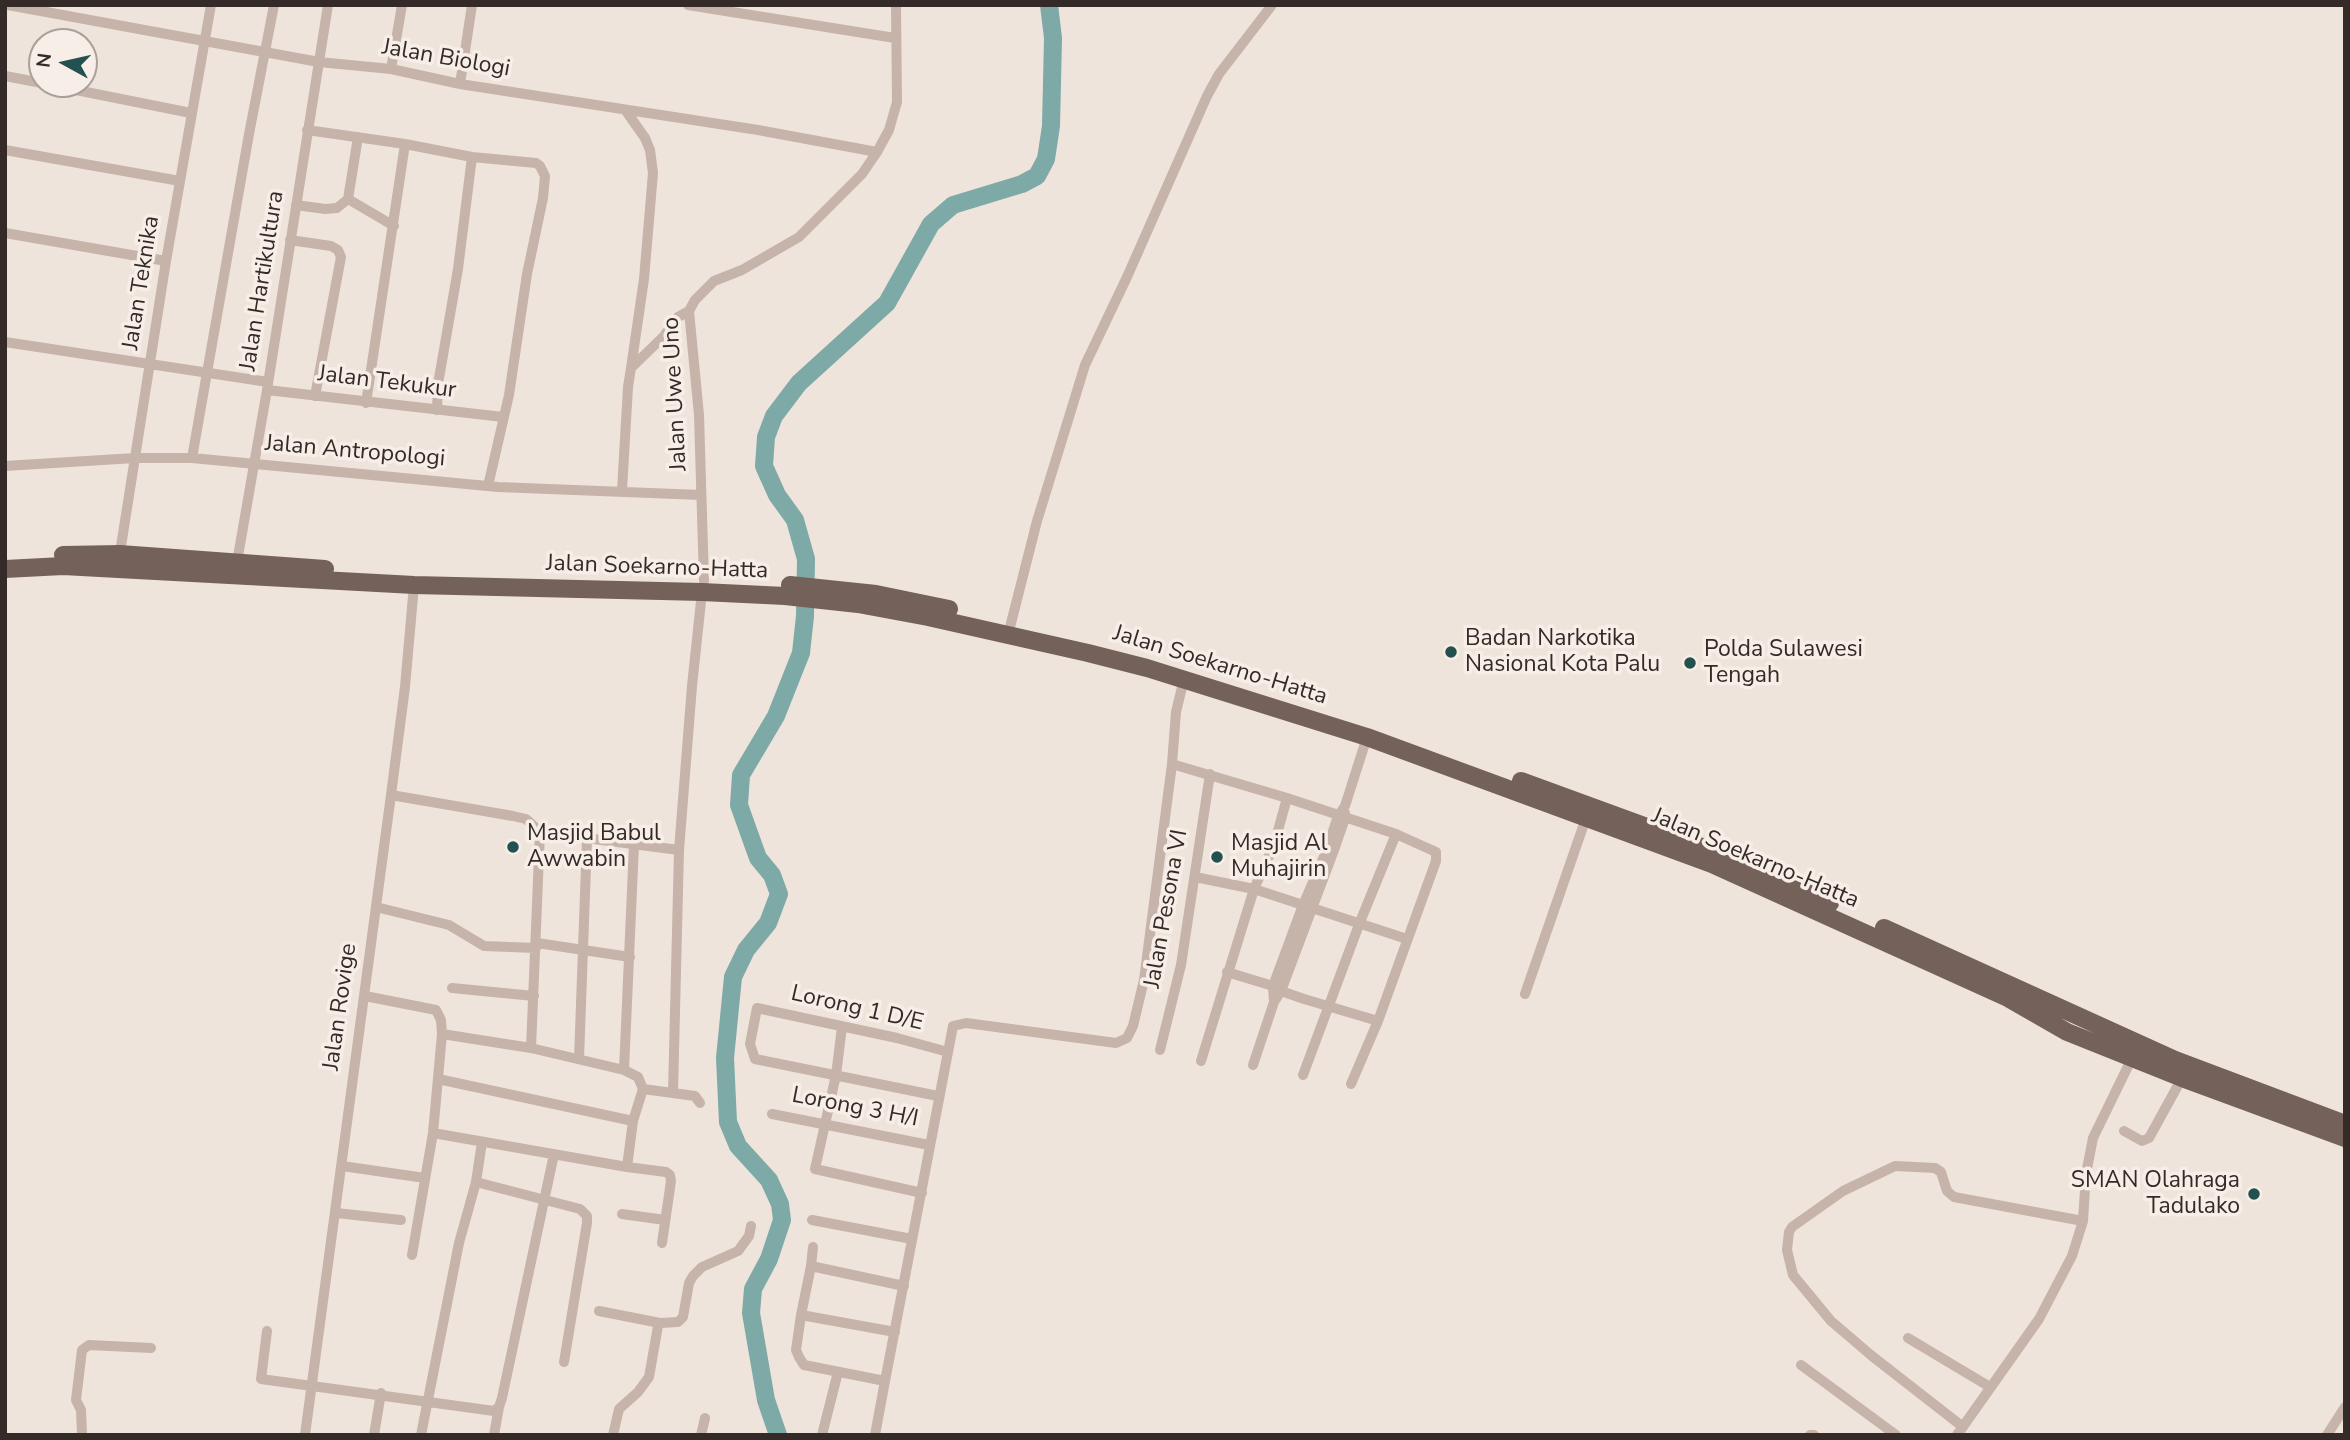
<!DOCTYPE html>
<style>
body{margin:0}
#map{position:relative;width:2350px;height:1440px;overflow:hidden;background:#efe4db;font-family:"Nunito Sans",sans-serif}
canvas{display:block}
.frame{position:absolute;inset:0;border:7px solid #342a28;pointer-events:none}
.north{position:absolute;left:28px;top:28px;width:70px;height:70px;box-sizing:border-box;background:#f7eee7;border:2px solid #a9a09b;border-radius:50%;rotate:278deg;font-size:19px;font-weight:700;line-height:28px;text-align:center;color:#342a28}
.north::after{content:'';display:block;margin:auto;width:24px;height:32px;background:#22514f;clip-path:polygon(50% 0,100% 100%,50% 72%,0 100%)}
</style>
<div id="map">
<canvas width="2350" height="1440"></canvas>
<div class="frame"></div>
<div class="north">N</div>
</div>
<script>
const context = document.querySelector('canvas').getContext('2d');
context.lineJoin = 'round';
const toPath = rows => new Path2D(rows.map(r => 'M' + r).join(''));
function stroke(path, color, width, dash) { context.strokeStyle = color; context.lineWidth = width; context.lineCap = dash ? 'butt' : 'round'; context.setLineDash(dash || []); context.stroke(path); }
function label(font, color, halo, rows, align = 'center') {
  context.font = font + ' "Nunito Sans",sans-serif'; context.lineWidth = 7; context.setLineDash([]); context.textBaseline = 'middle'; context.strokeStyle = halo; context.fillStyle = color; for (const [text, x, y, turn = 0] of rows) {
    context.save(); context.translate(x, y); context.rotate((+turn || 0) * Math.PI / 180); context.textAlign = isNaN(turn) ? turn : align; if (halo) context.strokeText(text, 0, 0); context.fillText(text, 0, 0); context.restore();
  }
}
stroke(toPath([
 [778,1435,766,1400,751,1313,753,1289,769,1259,782,1220,780,1204,769,1180,738,1146,728,1122,725,1058,733,977,746,950,768,923,779,894,772,875,758,858,739,805,741,775,776,716,801,653,805,616,806,559,795,520,777,495,764,466,766,437,774,416,799,383,887,303,931,224,953,205,1022,184,1037,176,1046,159,1051,126,1053,38,1049,5]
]), '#7da9a7', 18);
stroke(toPath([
 [8,5,319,62,391,69,460,84,758,130,877,152],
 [688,5,895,38],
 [391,69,402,5],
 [5,76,42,83],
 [46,84,191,113],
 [460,84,472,5],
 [626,111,645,138,650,150,653,173,644,279,631,368],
 [307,130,405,144,472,157,536,163,540,166,545,176,543,198,527,274,509,395,488,486],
 [358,137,348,199,394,226],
 [5,150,180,181],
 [296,205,325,209,337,208,348,199],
 [5,233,166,261],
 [290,240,331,246,338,250,341,257,315,396],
 [5,342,268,382],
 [267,390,503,417],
 [366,403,405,144],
 [437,410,438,384,458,269,472,157],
 [192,458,249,134,274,5],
 [5,466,135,458,192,458,498,487,701,495],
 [622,490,628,387,631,368,664,336,678,317,689,311],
 [119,559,166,261,211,5],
 [237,562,267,390,328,5],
 [704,581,699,415,689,311,695,300,714,281,742,270,799,237,862,174,877,152,889,130,897,102,896,5],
 [1008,635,1037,521,1085,365,1127,277,1207,96,1219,74,1272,5],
 [1172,764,1287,798,1396,834,1436,852,1436,861,1378,1021,1351,1084],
 [391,795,513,816,526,819,540,832],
 [1195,877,1254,889,1407,939],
 [376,907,449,925,484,946,536,948],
 [537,943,630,957],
 [1227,972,1273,986,1281,991,1304,999,1378,1021],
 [452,988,534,996],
 [1525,994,1586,818],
 [365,996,436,1010,441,1020,442,1034,433,1133,412,1255],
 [1274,1002,1273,986,1303,905,1326,852,1338,816,1345,806,1367,737],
 [842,1027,836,1075,815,1169,922,1193],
 [442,1034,531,1048,624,1070,638,1077,643,1089,633,1121,627,1167],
 [531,1048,540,832,679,850],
 [1160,1050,1181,965,1210,774],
 [579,1059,587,839],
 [1201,1061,1254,889,1274,845,1287,798],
 [1253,1065,1274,1002,1281,991,1334,850,1345,818,1345,813],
 [624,1070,634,845],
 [1303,1075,1360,922,1396,834],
 [438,1079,633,1121],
 [643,1089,695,1096,700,1103],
 [673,1093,679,850,692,686,702,592],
 [938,1096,755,1059,750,1044,757,1008,897,1038,948,1052],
 [772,1114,929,1145],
 [2124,1131,2142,1141,2149,1138,2182,1078],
 [433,1133,627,1167,666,1172,670,1175,671,1181,662,1243],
 [342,1166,425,1178],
 [476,1182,580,1209,587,1216,587,1223,564,1362],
 [336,1213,401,1220],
 [622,1214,665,1220],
 [812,1220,912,1239],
 [813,1247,811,1266,801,1315,796,1350,799,1357,804,1365,885,1381,953,1026,966,1023,1116,1043,1127,1038,1133,1026,1144,980,1172,764,1176,712,1184,679],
 [811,1266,904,1286],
 [599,1311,660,1323],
 [801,1315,895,1332],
 [267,1331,261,1379,494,1411,499,1407,502,1398,554,1154],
 [1908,1338,1990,1387],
 [1801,1365,1896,1435],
 [1963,1427,1872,1356,1831,1321,1793,1275,1787,1250,1789,1232,1792,1227,1843,1191,1895,1166,1935,1168,1941,1172,1947,1191,1954,1197,2083,1221],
 [82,1435,81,1410,76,1400,82,1350,89,1345,151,1348],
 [305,1435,391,795,405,687,414,585],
 [374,1435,381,1393],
 [421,1435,459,1243,476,1182,482,1142],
 [494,1435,499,1407],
 [613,1435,619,1409,638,1392,649,1377,658,1326,660,1323,678,1322,683,1317,689,1283,693,1276,702,1267,738,1251,749,1236,751,1226],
 [701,1435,705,1418],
 [822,1435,838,1372],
 [875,1435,885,1381],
 [1810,1435,1814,1435],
 [1957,1435,2039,1319,2072,1256,2083,1221,2086,1174,2093,1138,2132,1058],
 [2327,1435,2345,1407]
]), '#c6b3a9', 10);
stroke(toPath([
 [63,555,120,554,325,569],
 [5,569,63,566,414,585,702,592,785,596,858,604,928,617,1088,653,1147,668,1367,737,1712,864,2006,997,2067,1032,2182,1078,2345,1138],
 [790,585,876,594,949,609],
 [1521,781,1718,853,1830,903],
 [1884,928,2175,1060,2345,1124]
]), '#74615a', 18);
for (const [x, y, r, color] of [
 [1451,652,7,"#22514f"],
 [1690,663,7,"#22514f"],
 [513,847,7,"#22514f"],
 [1217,857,7,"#22514f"],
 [2254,1194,7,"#22514f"]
]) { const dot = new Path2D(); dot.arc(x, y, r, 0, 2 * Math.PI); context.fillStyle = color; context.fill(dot); stroke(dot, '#f7eee7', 2.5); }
label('23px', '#342a28', '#f7eee7', [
 ["Jalan Biologi",446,59,10],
 ["Jalan Hartikultura",263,281,-81],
 ["Jalan Teknika",142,283,-81],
 ["Jalan Tekukur",387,383,7],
 ["Jalan Uwe Uno",676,394,-93],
 ["Jalan Antropologi",355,452,5],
 ["Jalan Soekarno-Hatta",657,568,2],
 ["Jalan Soekarno-Hatta",1220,666,17],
 ["Jalan Soekarno-Hatta",1755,859,23],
 ["Jalan Pesona VI",1167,909,-80],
 ["Jalan Rovige",341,1007,-82],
 ["Lorong 1 D/E",857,1009,13],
 ["Lorong 3 H/I",855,1108,11]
]);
label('23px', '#342a28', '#f7eee7', [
 ["Badan Narkotika",1465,639],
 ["Nasional Kota Palu",1465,665],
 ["Polda Sulawesi",1704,650],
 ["Tengah",1704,676],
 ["Masjid Babul",527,834],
 ["Awwabin",527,860],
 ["Masjid Al",1231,844],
 ["Muhajirin",1231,870],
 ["SMAN Olahraga",2240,1181,"right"],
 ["Tadulako",2240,1207,"right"]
], 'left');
</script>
